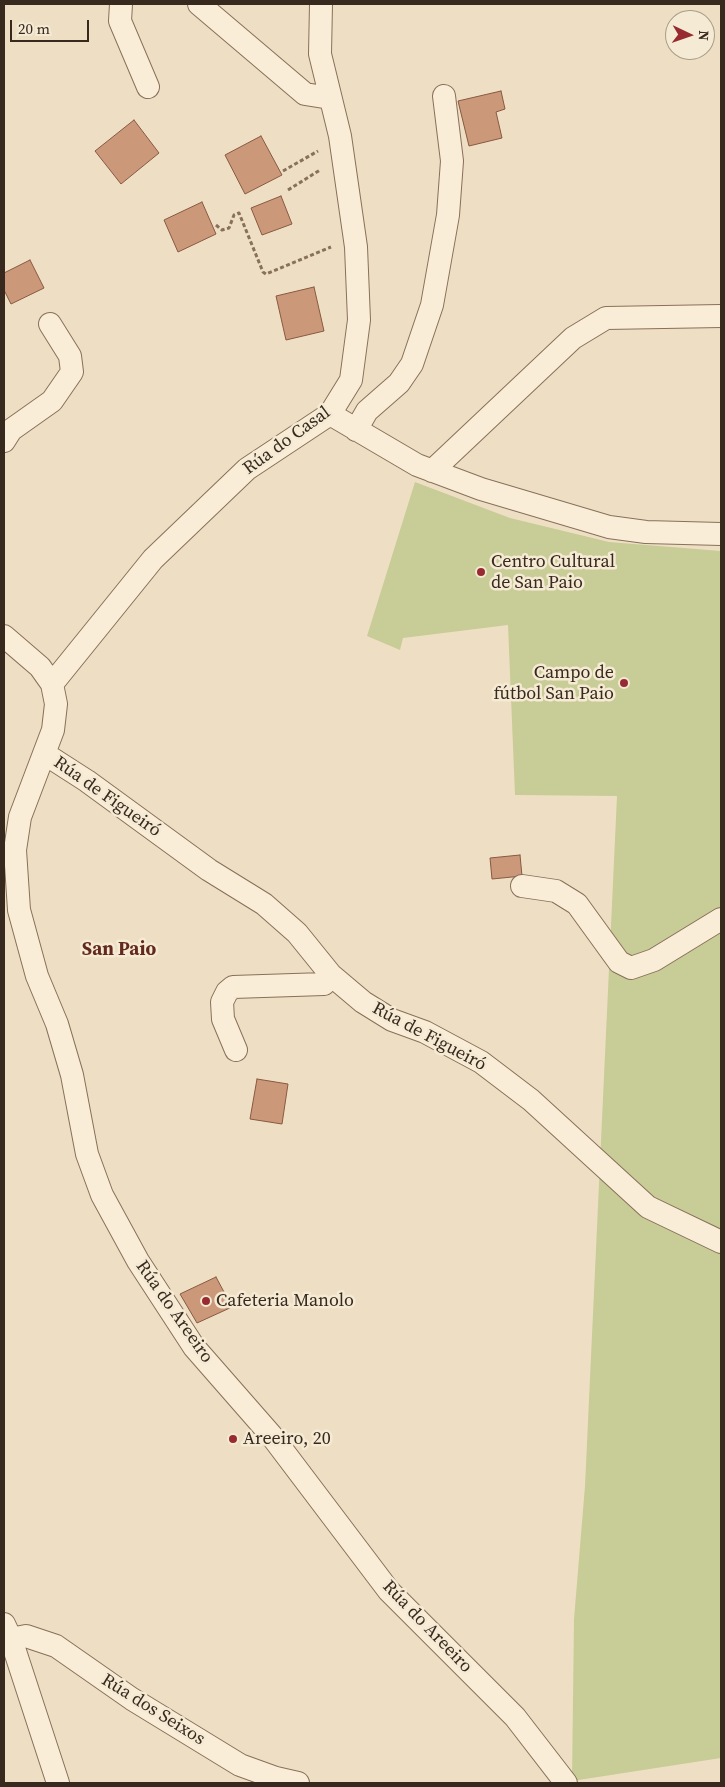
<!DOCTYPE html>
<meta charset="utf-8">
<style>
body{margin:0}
#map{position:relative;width:725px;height:1787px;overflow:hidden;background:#eedfc4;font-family:"Source Serif 4",serif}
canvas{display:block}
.frame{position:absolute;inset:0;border:5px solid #38291e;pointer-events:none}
.north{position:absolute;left:665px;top:10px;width:50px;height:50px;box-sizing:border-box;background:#f5ead3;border:1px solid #a99d8b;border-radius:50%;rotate:93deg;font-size:14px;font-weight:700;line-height:20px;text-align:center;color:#38291e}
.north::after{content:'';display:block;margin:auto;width:18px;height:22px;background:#972b31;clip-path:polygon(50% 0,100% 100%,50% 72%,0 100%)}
.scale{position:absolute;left:10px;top:20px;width:79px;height:22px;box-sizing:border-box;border:2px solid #38291e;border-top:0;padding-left:6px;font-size:15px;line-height:18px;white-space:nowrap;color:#38291e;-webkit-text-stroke:4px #f5ead3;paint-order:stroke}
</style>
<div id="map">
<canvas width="725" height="1787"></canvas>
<div class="frame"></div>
<div class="north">N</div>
<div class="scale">20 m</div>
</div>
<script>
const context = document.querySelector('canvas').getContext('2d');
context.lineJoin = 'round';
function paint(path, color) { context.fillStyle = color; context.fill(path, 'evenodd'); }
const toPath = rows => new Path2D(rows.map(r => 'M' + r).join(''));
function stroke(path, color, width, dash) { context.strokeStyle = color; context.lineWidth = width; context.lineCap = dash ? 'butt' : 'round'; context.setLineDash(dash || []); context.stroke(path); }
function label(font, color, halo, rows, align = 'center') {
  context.font = font + ' "Source Serif 4",serif'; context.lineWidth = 5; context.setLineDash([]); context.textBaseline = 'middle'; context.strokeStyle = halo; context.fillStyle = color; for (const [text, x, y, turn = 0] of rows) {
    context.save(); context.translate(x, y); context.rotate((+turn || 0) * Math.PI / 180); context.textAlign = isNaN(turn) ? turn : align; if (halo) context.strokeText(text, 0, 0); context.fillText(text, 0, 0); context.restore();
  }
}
paint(toPath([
 [415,482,510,518,609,542,721,551,721,1758,572,1781,574,1619,585,1486,617,796,515,795,508,625,403,638,400,650,367,636]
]), '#c8cc97');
const building = toPath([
 [501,91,505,109,496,112,502,138,469,146,458,101,501,91],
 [134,120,159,153,121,184,95,151,134,120],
 [261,136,282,175,245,194,225,155,261,136],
 [281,196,292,224,262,235,251,208,281,196],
 [202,202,216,234,178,252,164,220,202,202],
 [30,260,44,288,11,304,4,290,4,273,30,260],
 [314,287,324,331,286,340,276,296,314,287],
 [520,855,522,876,492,879,490,858,520,855],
 [257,1079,288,1084,282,1124,250,1119,257,1079],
 [216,1277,232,1307,197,1323,180,1294,216,1277]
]);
paint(building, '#cc987a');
stroke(building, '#875940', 1);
const street = toPath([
 [121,4,120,21,148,87],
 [199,4,305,94,330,98],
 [330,414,417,465,481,489,609,527,646,532,721,534],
 [356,430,367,411,399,383,412,364,432,305,448,215,452,161,444,96],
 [4,441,11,430,52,401,72,372,70,356,50,324],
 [432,471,573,338,606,318,721,316],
 [4,636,40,667,52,684,56,704,53,730,20,817,15,850,19,910,37,976,57,1024,72,1075,87,1154,102,1195,138,1261,194,1347,271,1435,389,1591,515,1717,566,1783],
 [52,684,153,559,247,469,330,414,351,380,359,320,356,247,340,136,320,54,321,4],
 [45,754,87,781,209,870,264,904,297,933,331,975,363,1002,392,1020,425,1032,481,1062,531,1100,648,1207,721,1242],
 [522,886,556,891,577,904,619,962,631,968,654,960,721,919],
 [236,1050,223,1019,222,1002,227,992,233,987,324,984,331,975],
 [4,1624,11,1639,58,1783],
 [11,1639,26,1636,56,1646,132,1699,240,1765,276,1778,298,1783]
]);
stroke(street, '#88705a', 24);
stroke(toPath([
 [283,171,318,151],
 [288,190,320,170],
 [216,225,222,230,229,228,234,215,239,213,263,272,266,274,331,247]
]), '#88705a', 3, [4, 2.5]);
stroke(street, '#f9edd7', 22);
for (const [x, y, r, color] of [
 [481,572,5,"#972b31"],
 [624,683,5,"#972b31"],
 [206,1301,5,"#972b31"],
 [233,1439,5,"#972b31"]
]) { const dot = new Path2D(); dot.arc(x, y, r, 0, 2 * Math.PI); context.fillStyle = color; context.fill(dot); stroke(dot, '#f5ead3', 2); }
label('18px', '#38291e', '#f5ead3', [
 ["Rúa do Casal",287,441,-36],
 ["Rúa de Figueiró",107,797,35],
 ["Rúa de Figueiró",429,1037,28],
 ["Rúa do Areeiro",174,1312,55],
 ["Rúa do Areeiro",427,1627,46],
 ["Rúa dos Seixos",153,1710,32]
]);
label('18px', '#38291e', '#f5ead3', [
 ["Centro Cultural",491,562],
 ["de San Paio",491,583],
 ["Campo de",614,673,"right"],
 ["fútbol San Paio",614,694,"right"],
 ["Cafeteria Manolo",216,1301],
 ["Areeiro, 20",243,1439]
], 'left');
label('bold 19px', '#64291e', '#f5ead3', [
 ["San Paio",119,950]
]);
</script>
